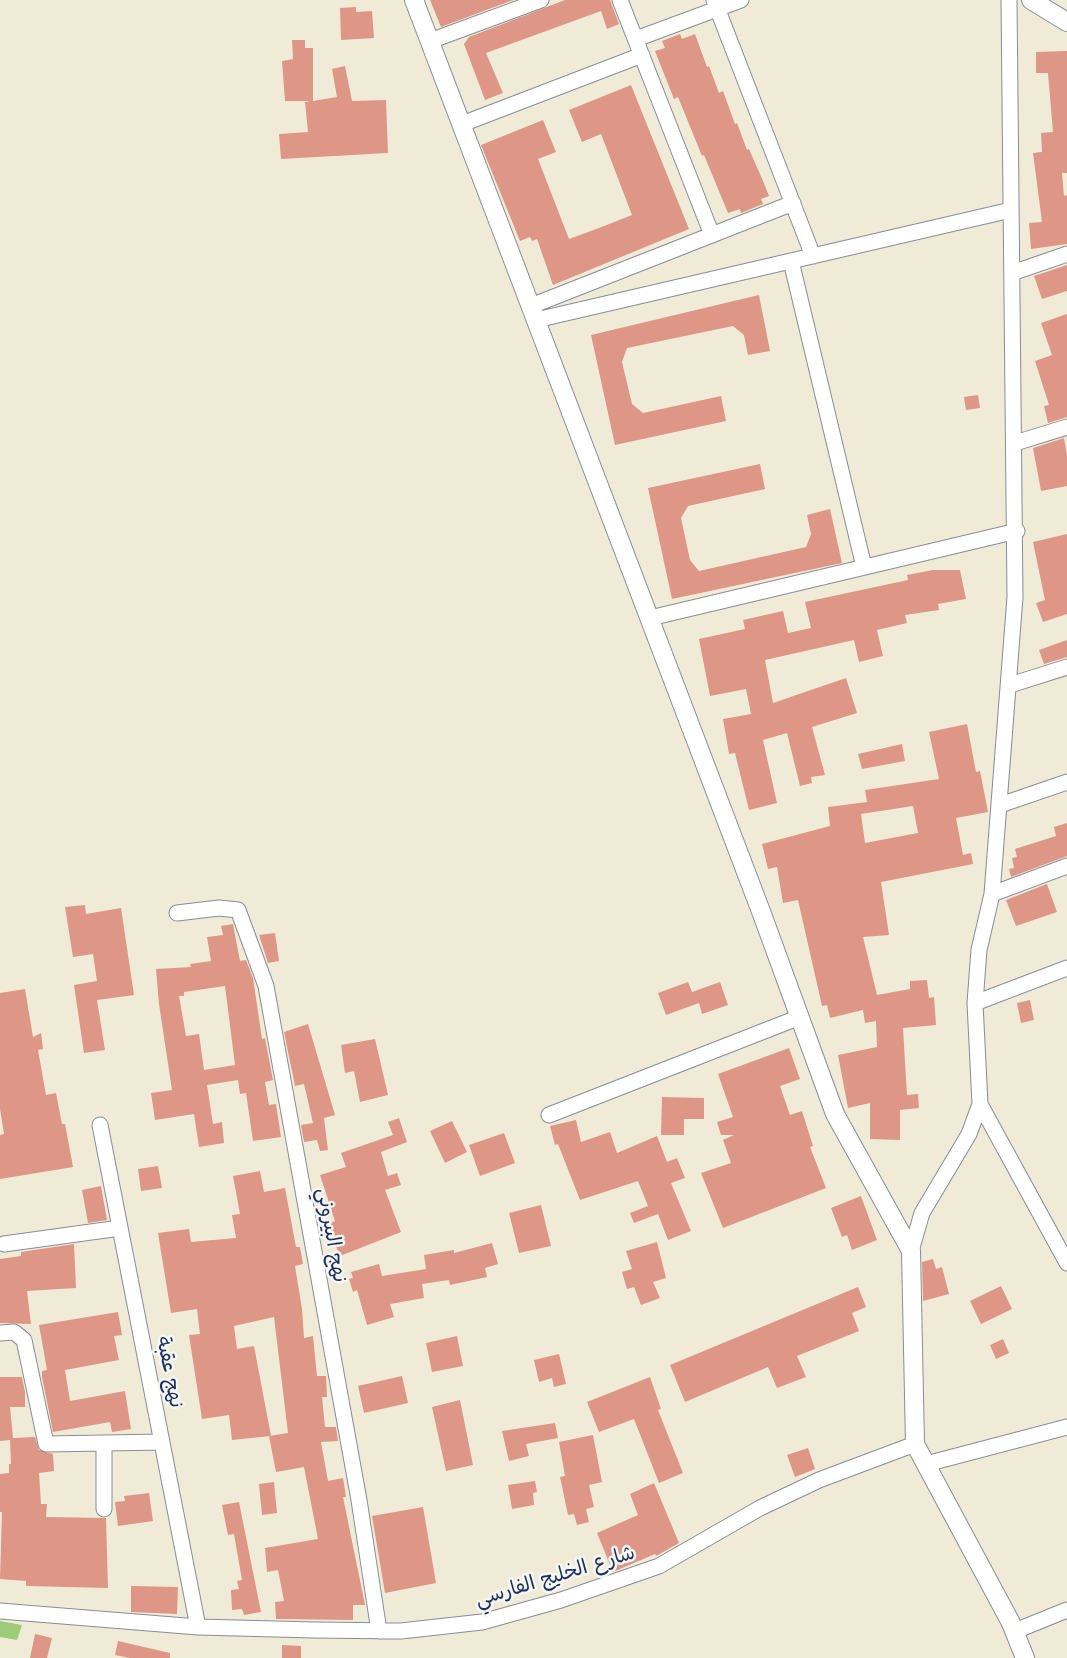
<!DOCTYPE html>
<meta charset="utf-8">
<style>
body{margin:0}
canvas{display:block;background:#f0ebd7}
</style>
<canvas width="1067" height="1658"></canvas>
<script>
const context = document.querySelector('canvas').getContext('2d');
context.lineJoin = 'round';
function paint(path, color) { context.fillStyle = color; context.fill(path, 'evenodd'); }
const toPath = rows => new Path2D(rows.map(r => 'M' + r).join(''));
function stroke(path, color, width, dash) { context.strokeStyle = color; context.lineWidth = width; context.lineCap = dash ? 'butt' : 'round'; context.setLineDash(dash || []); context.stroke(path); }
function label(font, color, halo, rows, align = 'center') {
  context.font = font + ' Mali,"Playpen Sans Arabic",sans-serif'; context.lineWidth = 5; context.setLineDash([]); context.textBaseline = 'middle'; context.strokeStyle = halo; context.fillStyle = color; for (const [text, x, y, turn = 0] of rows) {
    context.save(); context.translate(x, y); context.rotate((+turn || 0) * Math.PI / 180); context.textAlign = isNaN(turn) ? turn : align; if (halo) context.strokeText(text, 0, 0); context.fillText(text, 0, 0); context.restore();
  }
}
paint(toPath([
 [0,1621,22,1625,17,1640,0,1637]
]), '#9ecb79');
paint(toPath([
 [430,0,513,0,441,27],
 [565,0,610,0,619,24,607,29,601,11,486,53,503,93,485,100,464,44,469,37],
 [356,7,356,12,372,11,374,38,341,40,340,8],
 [680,34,682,39,695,34,707,67,709,66,719,93,723,91,735,124,737,123,747,150,749,149,763,181,769,196,761,199,763,204,741,213,740,209,728,213,704,155,702,156,678,97,674,99,655,51,665,48,662,41],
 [292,40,305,40,305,48,313,48,313,101,337,97,332,69,345,66,352,101,386,100,388,153,281,159,279,134,308,132,305,102,310,101,285,101,282,61,293,59],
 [1067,51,1067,173,1062,173,1064,196,1067,195,1067,244,1031,249,1029,223,1042,222,1033,153,1042,152,1041,133,1053,132,1048,73,1036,73,1036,52],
 [631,85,689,229,553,285,537,239,532,241,530,237,520,241,481,145,543,120,556,152,538,159,569,239,599,228,632,215,601,134,582,142,569,110],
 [1067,265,1067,291,1042,299,1034,276],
 [759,295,770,351,748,355,744,335,733,326,627,348,622,362,632,404,643,413,721,396,726,421,615,445,591,335],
 [1067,314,1067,417,1048,423,1044,406,1049,405,1035,361,1052,355,1041,323],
 [978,395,980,408,966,410,964,397],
 [1064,438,1067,456,1067,486,1041,491,1033,448],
 [760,464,765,489,688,506,681,518,690,560,699,571,806,547,811,534,807,515,830,509,842,563,672,599,648,488],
 [1067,534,1067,614,1043,622,1036,603,1045,600,1033,542],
 [933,570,960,570,966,599,938,604,939,610,905,615,907,623,877,630,883,656,859,662,854,640,765,660,773,703,846,678,857,713,812,727,825,775,811,777,812,783,800,786,787,733,763,740,777,803,749,810,735,753,729,754,723,719,751,714,746,689,710,696,699,639,745,629,743,620,783,611,788,633,811,628,805,602,908,580,907,575],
 [1067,640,1067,657,1044,664,1039,650],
 [967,724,976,772,980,771,988,812,956,818,963,855,971,853,973,864,881,882,889,935,863,937,877,995,910,989,910,981,927,980,929,998,934,997,936,1025,903,1028,907,1095,918,1094,919,1108,900,1110,900,1140,870,1139,870,1103,848,1108,838,1055,877,1047,876,1021,865,1023,863,1010,830,1018,827,1005,822,1006,798,900,783,903,777,867,768,869,762,844,830,826,828,807,867,802,865,790,939,779,929,732],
 [913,806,918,833,865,843,861,814],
 [902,744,905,761,862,769,858,754],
 [1067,823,1067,856,1011,877,1009,869,1014,868,1012,858,1017,857,1015,849,1056,836,1054,827],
 [1047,884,1057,912,1016,926,1006,900],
 [85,905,86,914,121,908,134,995,97,1000,105,1050,84,1053,74,985,97,981,93,954,73,957,65,907],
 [233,924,240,961,246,960,253,978,262,1039,265,1038,273,1080,265,1082,269,1105,276,1104,281,1137,253,1141,246,1093,240,1094,238,1080,207,1085,213,1124,222,1122,224,1143,199,1147,194,1114,155,1120,151,1093,172,1090,159,1004,156,969,191,967,190,964,211,961,207,937,223,935,221,926],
 [225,986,235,1065,204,1070,199,1034,186,1036,179,996,184,996,184,992],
 [275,933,279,961,268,963,259,935],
 [688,982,692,992,720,982,728,1005,702,1014,699,1003,666,1015,658,993],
 [25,989,33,1037,41,1033,43,1049,38,1050,46,1095,56,1093,62,1124,65,1124,73,1167,0,1179,0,1135,4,1134,0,1109,0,993],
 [1030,1000,1034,1020,1021,1023,1017,1003],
 [308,1024,335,1115,324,1118,328,1150,320,1151,317,1140,304,1142,301,1125,313,1123,304,1084,295,1086,284,1032],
 [375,1039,388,1095,360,1102,354,1071,345,1073,341,1045],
 [789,1048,800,1079,780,1086,790,1115,802,1111,813,1146,810,1147,826,1188,723,1228,701,1173,731,1163,723,1140,734,1135,721,1135,717,1122,733,1117,718,1074],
 [662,1097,704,1098,704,1119,684,1119,684,1135,661,1135],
 [399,1118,407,1142,381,1152,388,1176,397,1173,401,1185,385,1190,401,1232,340,1256,327,1224,335,1221,320,1175,346,1167,341,1153,393,1135,388,1122],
 [576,1120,581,1142,610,1132,617,1153,657,1136,667,1162,677,1158,685,1178,671,1183,691,1231,668,1240,658,1214,634,1223,630,1213,648,1206,638,1181,580,1200,558,1144,555,1145,550,1126],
 [452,1121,467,1152,445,1163,430,1131],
 [504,1133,515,1163,480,1176,469,1145],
 [158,1166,162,1188,141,1191,138,1169],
 [260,1171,264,1192,285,1188,296,1247,300,1247,303,1264,295,1266,302,1309,304,1338,313,1336,317,1376,326,1376,327,1397,322,1397,325,1427,336,1427,338,1441,321,1442,328,1481,343,1478,346,1497,343,1497,365,1605,353,1605,353,1620,276,1619,275,1602,284,1601,278,1570,267,1572,265,1548,318,1539,304,1467,276,1472,269,1436,288,1433,274,1317,234,1326,237,1349,254,1346,271,1436,232,1440,229,1415,202,1419,189,1335,200,1334,197,1309,171,1313,158,1233,189,1229,191,1242,236,1238,232,1215,240,1214,233,1176],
 [101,1186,107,1220,88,1223,82,1190],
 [861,1196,877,1240,852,1250,847,1235,842,1237,831,1208],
 [541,1205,551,1246,519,1253,509,1213],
 [657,1242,666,1278,653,1282,660,1298,641,1305,634,1287,627,1289,622,1272,632,1269,626,1251],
 [492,1243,498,1264,485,1268,487,1277,450,1285,449,1280,422,1284,424,1298,390,1304,394,1317,367,1325,357,1290,353,1292,349,1279,353,1278,351,1272,379,1264,382,1276,426,1269,424,1255,454,1250,454,1253],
 [74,1244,76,1288,27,1291,31,1324,0,1323,0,1259,21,1256,21,1252],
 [933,1259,936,1269,942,1267,949,1294,923,1301,922,1262],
 [1001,1286,1012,1309,981,1324,970,1301],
 [858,1287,866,1307,852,1313,859,1331,797,1356,806,1377,777,1388,768,1367,685,1402,670,1365],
 [118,1312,122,1335,114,1336,119,1360,65,1370,70,1401,125,1391,131,1429,112,1432,110,1422,53,1432,42,1377,42,1371,47,1370,39,1325],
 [457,1336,463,1366,432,1372,426,1343],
 [1003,1339,1009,1353,996,1359,990,1345],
 [559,1354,566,1384,554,1387,552,1378,539,1382,534,1360],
 [402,1376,408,1403,364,1413,358,1386],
 [0,1377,22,1377,25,1392,25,1407,10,1407,13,1438,35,1437,39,1450,53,1454,54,1471,39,1473,41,1504,47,1504,46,1517,106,1518,108,1588,26,1586,26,1581,0,1579,2,1512,0,1512,0,1474,9,1473,9,1464,11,1464,10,1440,0,1441],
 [650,1377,661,1409,658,1410,683,1473,659,1483,634,1419,599,1432,587,1402],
 [460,1400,473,1465,446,1471,432,1407],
 [555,1423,558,1438,526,1444,529,1456,509,1461,502,1431],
 [593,1435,602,1482,589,1485,594,1507,586,1509,589,1522,577,1525,574,1514,568,1515,560,1477,565,1476,559,1442],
 [808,1448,815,1469,795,1477,787,1455],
 [535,1481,537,1492,533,1493,534,1505,512,1509,508,1485],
 [274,1482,277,1513,262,1515,259,1484],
 [654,1483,679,1543,656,1556,655,1554,613,1572,597,1533,638,1515,630,1494],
 [149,1493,153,1521,118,1526,115,1502,125,1501,124,1496],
 [239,1502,261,1612,244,1615,242,1609,232,1610,231,1590,239,1589,237,1581,242,1580,234,1534,228,1535,222,1505],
 [423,1507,436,1583,385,1593,372,1516],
 [131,1586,178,1587,177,1614,131,1612],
 [35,1634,52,1638,47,1658,30,1658],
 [118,1641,170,1653,170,1658,130,1658,115,1655],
 [282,1645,301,1646,301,1658,282,1658]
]), '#de9686');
const minor = toPath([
 [620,0,712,235],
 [714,0,813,256],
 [636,39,741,0],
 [430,41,541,0],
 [462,124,642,55],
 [791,261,864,567],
 [1012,273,1067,254],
 [531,306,793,203],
 [536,320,1011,210],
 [1015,443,1067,427],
 [650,618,1017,531],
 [1010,685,1067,667],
 [1000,805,1067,782],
 [992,894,1067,866],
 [177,913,219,908,238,910,266,986,359,1500,379,1631],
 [975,1003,1067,968],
 [980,1104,1067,1263],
 [549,1115,800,1017],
 [100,1125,198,1627],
 [4,1244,120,1228],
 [911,1251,922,1213,969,1134,980,1104,975,1003,979,950,992,894,1015,597,1009,0],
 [0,1333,14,1332,24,1340,46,1444,162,1442],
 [926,1464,1067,1427],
 [104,1509,104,1443],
 [0,1611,198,1627,314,1630,401,1631,482,1622,561,1600,659,1566,760,1508,819,1480,915,1444],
 [1015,1631,1067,1610]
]);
const tertiary = toPath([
 [414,0,762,914,835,1114,911,1251,915,1444,1011,1623,1025,1658],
 [1031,0,1067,22]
]);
stroke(minor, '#868d9a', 17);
stroke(tertiary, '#868d9a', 20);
stroke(minor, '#fff', 15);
stroke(tertiary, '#fff', 18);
label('20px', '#1b2f5e', '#f6f6f2', [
 ["نهج البيروني",332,1235,80],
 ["نهج عقبة",170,1372,79],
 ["شارع الخليج الفارسي",555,1576,-17]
]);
</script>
